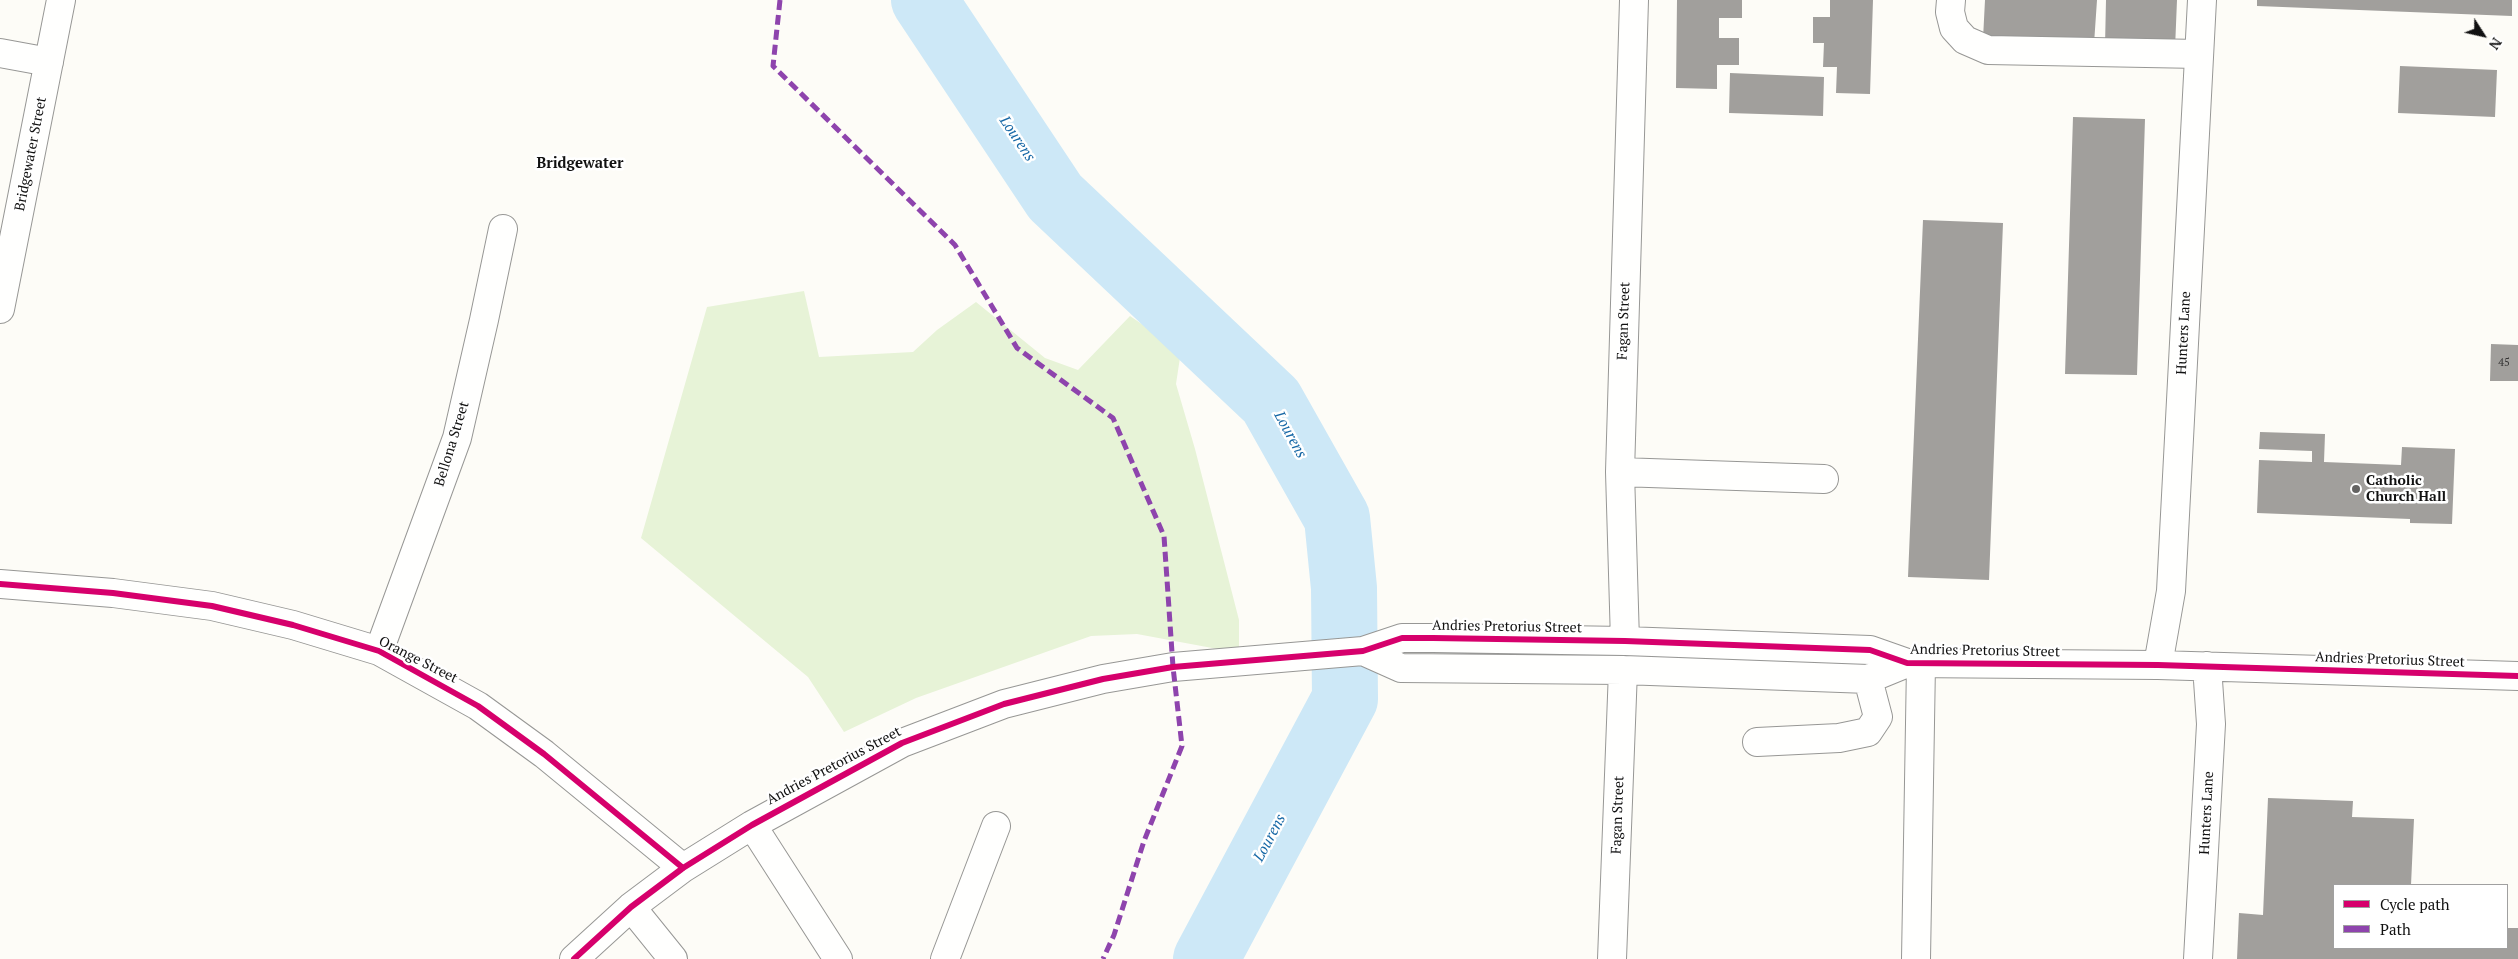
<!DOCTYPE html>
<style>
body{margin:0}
#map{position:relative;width:2518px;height:959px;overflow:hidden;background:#fdfcf7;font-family:"PT Serif",serif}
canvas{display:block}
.legend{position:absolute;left:2333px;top:884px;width:175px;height:65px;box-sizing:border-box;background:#fff;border:1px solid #a0a0a0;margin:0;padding:6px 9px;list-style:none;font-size:15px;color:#111}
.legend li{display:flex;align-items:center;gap:10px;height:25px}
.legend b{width:25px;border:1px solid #a0a0a0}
.north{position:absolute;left:2458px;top:10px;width:50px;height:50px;-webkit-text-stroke:4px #fff;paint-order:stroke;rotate:125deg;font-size:14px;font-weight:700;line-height:20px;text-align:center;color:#111}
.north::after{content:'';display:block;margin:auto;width:18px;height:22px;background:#111;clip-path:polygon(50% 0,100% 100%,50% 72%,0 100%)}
</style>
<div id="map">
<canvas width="2518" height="959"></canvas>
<ul class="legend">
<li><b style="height:6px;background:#d6006c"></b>Cycle path</li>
<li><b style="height:6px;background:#8e44ad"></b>Path</li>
</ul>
<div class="north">N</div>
</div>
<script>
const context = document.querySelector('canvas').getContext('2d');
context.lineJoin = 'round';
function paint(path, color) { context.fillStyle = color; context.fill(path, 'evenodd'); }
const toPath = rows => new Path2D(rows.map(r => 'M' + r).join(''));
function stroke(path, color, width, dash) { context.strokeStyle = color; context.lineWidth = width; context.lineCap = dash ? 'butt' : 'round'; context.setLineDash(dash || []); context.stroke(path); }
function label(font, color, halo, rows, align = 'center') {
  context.font = font + ' "PT Serif",serif'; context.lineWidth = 5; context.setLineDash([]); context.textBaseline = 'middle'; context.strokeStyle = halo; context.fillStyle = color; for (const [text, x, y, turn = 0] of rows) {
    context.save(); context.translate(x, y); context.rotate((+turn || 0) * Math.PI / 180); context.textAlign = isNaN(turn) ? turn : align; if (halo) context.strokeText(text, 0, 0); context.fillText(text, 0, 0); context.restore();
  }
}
paint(toPath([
 [804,291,819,357,913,352,937,330,976,302,1045,358,1078,370,1130,316,1181,351,1176,384,1195,449,1239,620,1239,653,1137,634,1091,636,916,698,844,732,808,677,641,538,707,307]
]), '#e7f3d7');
stroke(toPath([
 [924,0,1055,197,1271,401,1337,518,1344,588,1345,699,1206,959]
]), '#cde8f7', 66);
paint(toPath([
 [1677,0,1742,0,1742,18,1719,18,1719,38,1739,38,1739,65,1717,65,1717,89,1676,88],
 [1830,0,1873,0,1870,94,1836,93,1837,67,1823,67,1824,43,1813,43,1813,17,1830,17],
 [1985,0,2097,0,2094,44,1983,39],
 [2106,0,2177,0,2175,49,2105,46],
 [2257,0,2512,0,2512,16,2257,6],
 [2400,66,2497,70,2495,117,2398,113],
 [1730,73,1824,77,1823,116,1729,113],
 [2073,117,2145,119,2137,375,2065,374],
 [1923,220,2003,223,1989,580,1908,577],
 [2491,344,2518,345,2518,381,2490,381],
 [2260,432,2325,434,2324,462,2401,465,2402,447,2455,449,2452,524,2410,523,2410,519,2257,513,2259,460,2312,462,2312,451,2259,449],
 [2268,798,2353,801,2352,817,2414,819,2411,885,2334,885,2334,948,2507,948,2507,928,2518,928,2518,959,2237,959,2239,913,2263,915]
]), '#a19f9c');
const minor = toPath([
 [1951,0,1950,12,1954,28,1965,40,1988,50,2199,54],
 [0,53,49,62],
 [0,309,61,0],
 [1620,472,1824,479],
 [0,584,113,593,212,606,293,625,379,651,478,706,544,754,683,868],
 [1625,641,1620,472,1634,0],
 [379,651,457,438,484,320,503,229],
 [1363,651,1401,668,1623,670,1868,679,1907,663],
 [2158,665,2171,591,2202,0],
 [1757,742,1839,738,1868,732,1878,717,1868,679],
 [752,825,838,959],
 [631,907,673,959],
 [574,959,631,907,683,868,752,825,902,743,1004,704,1103,679,1173,667,1363,651,1402,638,1433,638,1625,641,1870,650,1907,663,2158,665,2518,676],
 [945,959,996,826],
 [1612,959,1623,670],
 [1916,959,1921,664],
 [2198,959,2211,724,2207,666]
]);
stroke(minor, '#979795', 30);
stroke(minor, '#fffffe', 28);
stroke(toPath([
 [780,0,773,66,955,245,1017,348,1113,418,1164,536,1173,667,1182,746,1144,841,1114,935,1103,959]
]), '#8e44ad', 5, [10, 5]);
stroke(toPath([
 [0,584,113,593,212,606,293,625,379,651,478,706,544,754,683,868],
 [574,959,631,907,683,868,752,825,902,743,1004,704,1103,679,1173,667,1363,651,1402,638,1433,638,1625,641,1870,650,1907,663,2158,665,2518,676]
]), '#d6006c', 6);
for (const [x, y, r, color] of [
 [2356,489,5,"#646362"]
]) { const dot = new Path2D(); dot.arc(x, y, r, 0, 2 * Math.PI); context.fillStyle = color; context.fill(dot); stroke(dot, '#fff', 2); }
label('11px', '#353434', null, [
 ["45",2504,363]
]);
label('14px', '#111', '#fff', [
 ["Bridgewater Street",31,154,-79],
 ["Fagan Street",1624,321,-88],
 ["Hunters Lane",2184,333,-87],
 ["Bellona Street",452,444,-73],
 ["Andries Pretorius Street",1507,627,1],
 ["Andries Pretorius Street",1985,651,1],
 ["Orange Street",418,660,27],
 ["Andries Pretorius Street",2390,660,2],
 ["Andries Pretorius Street",834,766,-28],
 ["Hunters Lane",2207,813,-87],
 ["Fagan Street",1618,815,-88]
]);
label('bold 14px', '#111', '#fff', [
 ["Catholic",2366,481],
 ["Church Hall",2366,497]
], 'left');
label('italic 15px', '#1768a6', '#fff', [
 ["Lourens",1017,139,56],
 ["Lourens",1290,435,61],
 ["Lourens",1270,838,-62]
]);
label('bold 15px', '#111', '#fff', [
 ["Bridgewater",580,164]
]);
</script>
